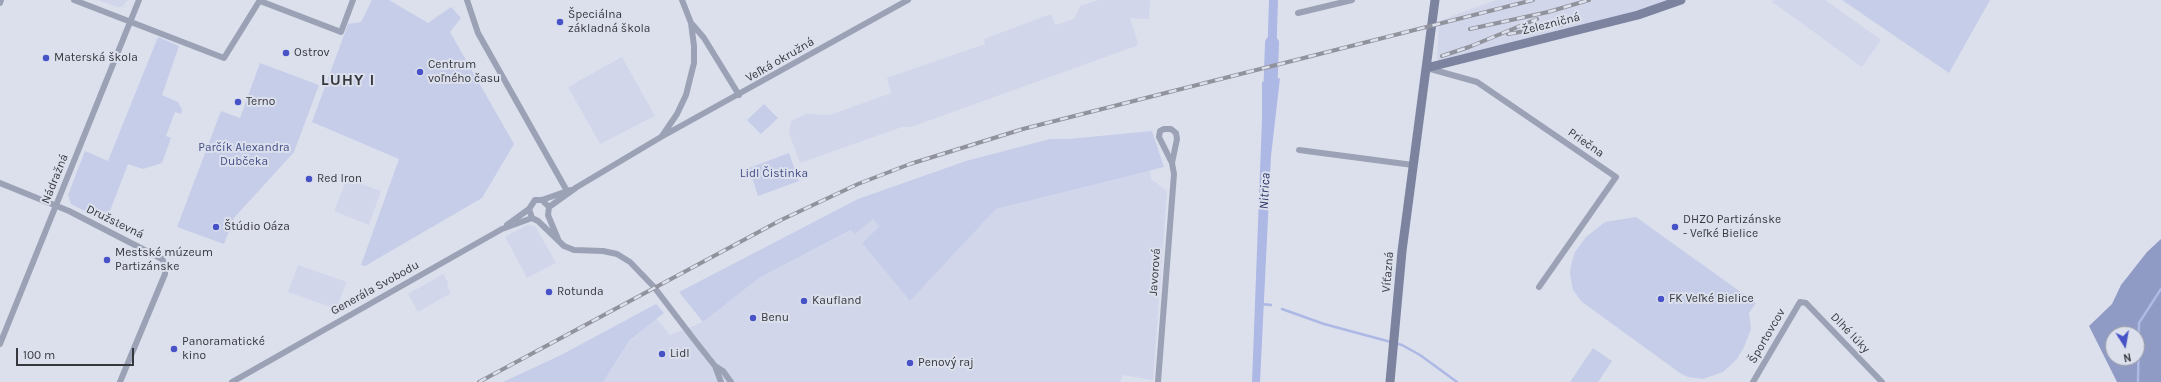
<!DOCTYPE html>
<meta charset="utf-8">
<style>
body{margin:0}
#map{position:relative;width:2161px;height:382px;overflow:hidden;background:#dce0ed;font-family:Karla,sans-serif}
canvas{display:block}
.north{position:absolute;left:2105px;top:326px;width:40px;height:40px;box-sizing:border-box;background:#dce0ed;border:1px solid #9a9da7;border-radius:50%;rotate:169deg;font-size:11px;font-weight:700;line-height:16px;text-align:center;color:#37383e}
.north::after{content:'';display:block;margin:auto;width:14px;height:18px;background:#4752c7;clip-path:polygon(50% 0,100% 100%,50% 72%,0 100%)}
.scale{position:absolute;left:16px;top:348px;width:118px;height:18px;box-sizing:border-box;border:2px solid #37383e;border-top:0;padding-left:5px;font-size:12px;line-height:14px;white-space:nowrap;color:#37383e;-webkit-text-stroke:3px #dce0ed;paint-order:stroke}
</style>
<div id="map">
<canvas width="2161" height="382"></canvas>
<div class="north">N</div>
<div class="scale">100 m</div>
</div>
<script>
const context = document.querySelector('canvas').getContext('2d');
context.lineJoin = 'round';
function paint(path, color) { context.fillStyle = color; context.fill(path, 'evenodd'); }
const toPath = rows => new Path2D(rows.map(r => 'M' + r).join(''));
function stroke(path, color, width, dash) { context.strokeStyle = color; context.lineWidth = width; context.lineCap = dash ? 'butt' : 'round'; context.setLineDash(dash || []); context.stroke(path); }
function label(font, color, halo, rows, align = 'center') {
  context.font = font + ' Karla,sans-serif'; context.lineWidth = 4; context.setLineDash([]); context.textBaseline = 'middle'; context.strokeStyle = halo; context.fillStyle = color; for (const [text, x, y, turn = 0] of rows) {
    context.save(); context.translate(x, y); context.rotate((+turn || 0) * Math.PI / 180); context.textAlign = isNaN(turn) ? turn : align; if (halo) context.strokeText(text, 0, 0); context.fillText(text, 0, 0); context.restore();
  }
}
paint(toPath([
 [98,0,128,0,122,7,117,7],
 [1099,0,1150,0,1149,19,1130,18,1138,43,1136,46,911,127,902,127,800,163,789,133,791,121,806,114,830,115,891,93,887,78,985,44,984,39,1051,14,1055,25,1074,19,1080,6],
 [1496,0,1686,0,1440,61,1437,59,1439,21],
 [1776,0,1825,0,1881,40,1862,67,1771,1],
 [622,57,655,116,600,144,568,87],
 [1150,170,1151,179,1167,191,1153,380,1123,375,1120,382,603,382,630,341,656,318,670,335,703,322,759,278,852,230,855,234,873,219,879,227,862,243,910,301,996,209],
 [347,179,381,191,369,225,334,211],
 [527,225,535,226,556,263,527,278,505,237],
 [298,265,347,282,336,309,288,292],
 [443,274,449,284,447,285,451,293,418,312,408,294]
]), '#d1d6eb');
paint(toPath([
 [372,0,389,0,428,23,451,7,461,18,450,32,514,144,482,198,365,266,361,265,399,159,312,122,348,24,361,22],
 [1842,0,1990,0,1949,73],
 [158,37,179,46,162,95,178,102,182,110,181,114,175,112,166,136,171,138,162,163,143,169,128,164,108,216,116,220,113,225,71,204,68,195,85,151,108,161],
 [260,63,319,85,294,152,234,218,224,244,177,227,221,111,240,118],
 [764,104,778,118,761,134,747,120],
 [1152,131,1164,167,996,209,910,301,862,243,879,227,873,219,855,234,851,230,759,278,703,322,679,292,858,199,966,161,1050,139,1068,139],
 [789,153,799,181,758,196,749,168],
 [1636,217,1756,303,1749,313,1751,329,1744,347,1737,359,1723,372,1703,379,1688,377,1680,373,1582,302,1573,290,1570,274,1571,265,1575,252,1586,237,1605,222],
 [656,304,664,313,630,340,603,382,503,382,561,355],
 [1593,348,1612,361,1598,382,1570,382]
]), '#c6cde8');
paint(toPath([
 [2161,239,2161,382,2117,382,2089,326,2112,304,2121,285,2147,252],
 [2113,334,2137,334,2137,358,2113,358]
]), '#909bc5');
paint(toPath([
 [1269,0,1278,0,1276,61,1267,63],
 [1280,78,1271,156,1260,382,1252,382,1262,119,1262,82]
]), '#adb8e4');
stroke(toPath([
 [1261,304,1271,305],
 [1282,309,1324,324,1402,345,1420,355,1457,382],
 [2138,382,2139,323,2161,289]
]), '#adb8e4', 2.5);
stroke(toPath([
 [1270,98,1272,43]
]), '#adb8e4', 14);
stroke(toPath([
 [74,0,224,58,260,0],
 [467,0,478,33,567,191],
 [260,1,341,32,353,0],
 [0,3,1,0],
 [1298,13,1352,0],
 [692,24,704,38,739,95],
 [1427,68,1477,82,1616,177,1539,287],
 [662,136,677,114,686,95,694,63,694,46,691,23,682,0],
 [1299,150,1413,165],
 [0,183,69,211,162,259,165,264,165,274,120,382],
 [542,200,549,207,548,215,558,239],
 [549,207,577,187,661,137,908,0],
 [529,209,532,218,538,221,564,246,574,250,603,251,617,254,630,262,654,287,696,342,715,366,721,382],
 [507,225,529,209,535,200,542,200,570,190],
 [0,344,139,0],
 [715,366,723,371,731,382],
 [232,382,502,229,532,218],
 [1158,382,1174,174,1172,163,1177,139,1176,133,1171,129,1164,129,1160,131,1159,137,1172,163],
 [1753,382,1800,302,1806,303,1882,382]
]), '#9ca2b5', 6);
stroke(toPath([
 [1426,68,1638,15,1681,0],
 [1390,382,1402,251,1435,0]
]), '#7c839f', 9);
const rail = toPath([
 [1470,29,1548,12,1589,0],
 [1508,34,1561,25],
 [1442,56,1469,47,1537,19],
 [479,382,781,220,858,184,910,164,1023,129,1533,0]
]);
stroke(rail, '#90929c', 4);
stroke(rail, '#dce0ed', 2.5, [8]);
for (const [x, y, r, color] of [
 [560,22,4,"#4752c7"],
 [286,53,4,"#4752c7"],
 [46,58,4,"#4752c7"],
 [420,72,4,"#4752c7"],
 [238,102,4,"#4752c7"],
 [309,179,4,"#4752c7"],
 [216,227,4,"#4752c7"],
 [1675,227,4,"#4752c7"],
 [107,260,4,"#4752c7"],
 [549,292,4,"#4752c7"],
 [1661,299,4,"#4752c7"],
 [804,301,4,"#4752c7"],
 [753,318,4,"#4752c7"],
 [174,349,4,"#4752c7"],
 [662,354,4,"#4752c7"],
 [910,363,4,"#4752c7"]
]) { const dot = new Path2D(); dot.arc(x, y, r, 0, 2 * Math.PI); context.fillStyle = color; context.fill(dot); stroke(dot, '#dce0ed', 1.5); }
label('12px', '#37383e', '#dce0ed', [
 ["Špeciálna",568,15],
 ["základná škola",568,29],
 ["Ostrov",294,53],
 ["Materská škola",54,58],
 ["Centrum",428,65],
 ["voľného času",428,79],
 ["Terno",246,102],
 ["Red Iron",317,179],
 ["DHZO Partizánske",1683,220],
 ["- Veľké Bielice",1683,234],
 ["Štúdio Oáza",224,227],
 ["Mestské múzeum",115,253],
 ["Partizánske",115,267],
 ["Rotunda",557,292],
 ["FK Veľké Bielice",1669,299],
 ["Kaufland",812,301],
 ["Benu",761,318],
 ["Panoramatické",182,342],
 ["kino",182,356],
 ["Lidl",670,354],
 ["Penový raj",918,363]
], 'left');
label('12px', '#37383e', '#dce0ed', [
 ["Železničná",1551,24,-14],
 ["Veľká okružná",780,60,-30],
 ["Priečna",1586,143,35],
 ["Nádražná",55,179,-68],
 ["Družstevná",115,222,26],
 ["Javorová",1155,272,-86],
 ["Víťazná",1388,272,-85],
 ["Generála Svobodu",375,288,-29],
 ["Dlhé lúky",1850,333,46],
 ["Športovcov",1767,336,-60]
]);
label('12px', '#444f87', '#dce0ed', [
 ["Parčík Alexandra",244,148],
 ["Dubčeka",244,162],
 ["Lidl Čistinka",774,174]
]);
label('italic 13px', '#262e63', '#dce0ed', [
 ["Nitrica",1265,191,-87]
]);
context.letterSpacing = '1px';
label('bold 16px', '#37383e', '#dce0ed', [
 ["LUHY I",348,80]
]);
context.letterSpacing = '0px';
</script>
